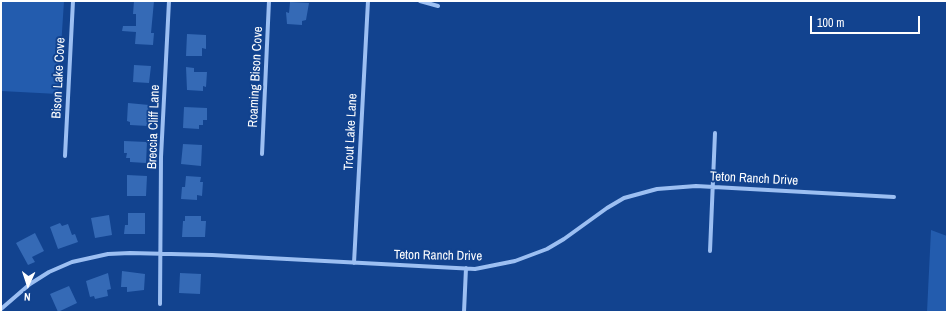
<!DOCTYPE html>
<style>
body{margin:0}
#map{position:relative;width:948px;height:313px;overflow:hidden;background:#12438f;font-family:"Archivo Narrow",sans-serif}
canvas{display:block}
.frame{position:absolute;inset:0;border:2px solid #fff;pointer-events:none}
.north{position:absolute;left:8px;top:265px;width:40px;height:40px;-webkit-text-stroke:3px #12438f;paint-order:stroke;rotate:183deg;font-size:11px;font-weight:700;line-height:16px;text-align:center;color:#fff}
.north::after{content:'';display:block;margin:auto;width:14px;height:18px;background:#fff;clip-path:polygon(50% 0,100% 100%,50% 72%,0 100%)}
.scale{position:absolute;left:810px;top:16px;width:110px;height:18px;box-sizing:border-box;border:2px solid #fff;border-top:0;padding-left:5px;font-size:12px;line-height:14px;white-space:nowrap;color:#fff;-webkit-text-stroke:3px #12438f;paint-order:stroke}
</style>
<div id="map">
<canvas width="948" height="313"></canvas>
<div class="frame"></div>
<div class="north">N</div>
<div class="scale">100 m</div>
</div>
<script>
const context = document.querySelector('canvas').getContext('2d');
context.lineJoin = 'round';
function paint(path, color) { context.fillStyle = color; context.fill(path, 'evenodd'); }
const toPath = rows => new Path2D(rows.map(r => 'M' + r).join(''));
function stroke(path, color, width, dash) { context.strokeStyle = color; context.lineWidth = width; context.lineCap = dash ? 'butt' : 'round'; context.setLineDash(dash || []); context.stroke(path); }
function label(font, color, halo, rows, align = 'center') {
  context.font = font + ' "Archivo Narrow",sans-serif'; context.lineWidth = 4; context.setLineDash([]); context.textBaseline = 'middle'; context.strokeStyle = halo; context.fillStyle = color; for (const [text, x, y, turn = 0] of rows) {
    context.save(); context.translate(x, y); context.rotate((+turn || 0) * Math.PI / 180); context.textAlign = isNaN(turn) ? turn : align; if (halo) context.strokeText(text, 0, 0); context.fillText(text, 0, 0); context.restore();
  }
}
paint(toPath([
 [1,1,64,1,58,94,1,91],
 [931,230,947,236,947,312,927,312]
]), '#235cae');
paint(toPath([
 [134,1,154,1,151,33,154,33,153,45,135,44,136,32,122,31,123,26,136,26,136,14,133,14],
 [290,2,309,3,306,20,302,21,302,25,287,24,286,12,289,13],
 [187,34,206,35,206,49,202,48,202,56,186,56],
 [134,65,151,66,149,83,133,82],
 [186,67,194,68,194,72,207,72,206,87,203,86,203,91,187,90],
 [128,103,149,105,148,126,130,125,130,122,127,121],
 [184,107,207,108,207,120,203,120,203,125,199,125,199,129,183,128],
 [124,141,147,142,146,163,130,162,130,158,126,158,127,153,124,153],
 [183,144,202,145,201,166,181,164],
 [127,175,147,176,146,196,127,196],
 [186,176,201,177,200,182,203,182,202,196,197,195,197,200,181,199,182,187,185,187],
 [128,213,145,213,145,234,124,234,125,225,128,225],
 [109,215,112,235,95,238,91,218],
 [185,216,201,216,201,221,206,221,205,237,182,237,183,221,185,221],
 [60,223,62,226,68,224,72,235,75,234,78,242,58,249,50,227],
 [35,233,44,251,32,257,35,262,28,265,16,243],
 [122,271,145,274,144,290,127,292,127,287,121,287],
 [108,273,111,289,107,290,108,296,95,299,94,296,90,297,86,281],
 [180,273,201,274,200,294,179,293],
 [69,286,77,303,58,312,50,294]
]), '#356ab6');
stroke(toPath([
 [420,1,438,6],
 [262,154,269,1],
 [65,156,73,1],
 [710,251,715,133],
 [354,263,368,1],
 [160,304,161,157,169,1],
 [1,309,30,284,49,272,72,262,108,254,130,253,212,255,475,269,515,261,547,249,564,239,607,208,624,198,657,189,696,186,894,197],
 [464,312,466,268]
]), '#9cbff2', 4);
label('13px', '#fff', '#12438f', [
 ["Roaming Bison Cove",256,77,-87],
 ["Bison Lake Cove",59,78,-87],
 ["Breccia Cliff Lane",154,127,-88],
 ["Trout Lake Lane",351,132,-87],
 ["Teton Ranch Drive",754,179,3],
 ["Teton Ranch Drive",438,256,1]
]);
</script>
